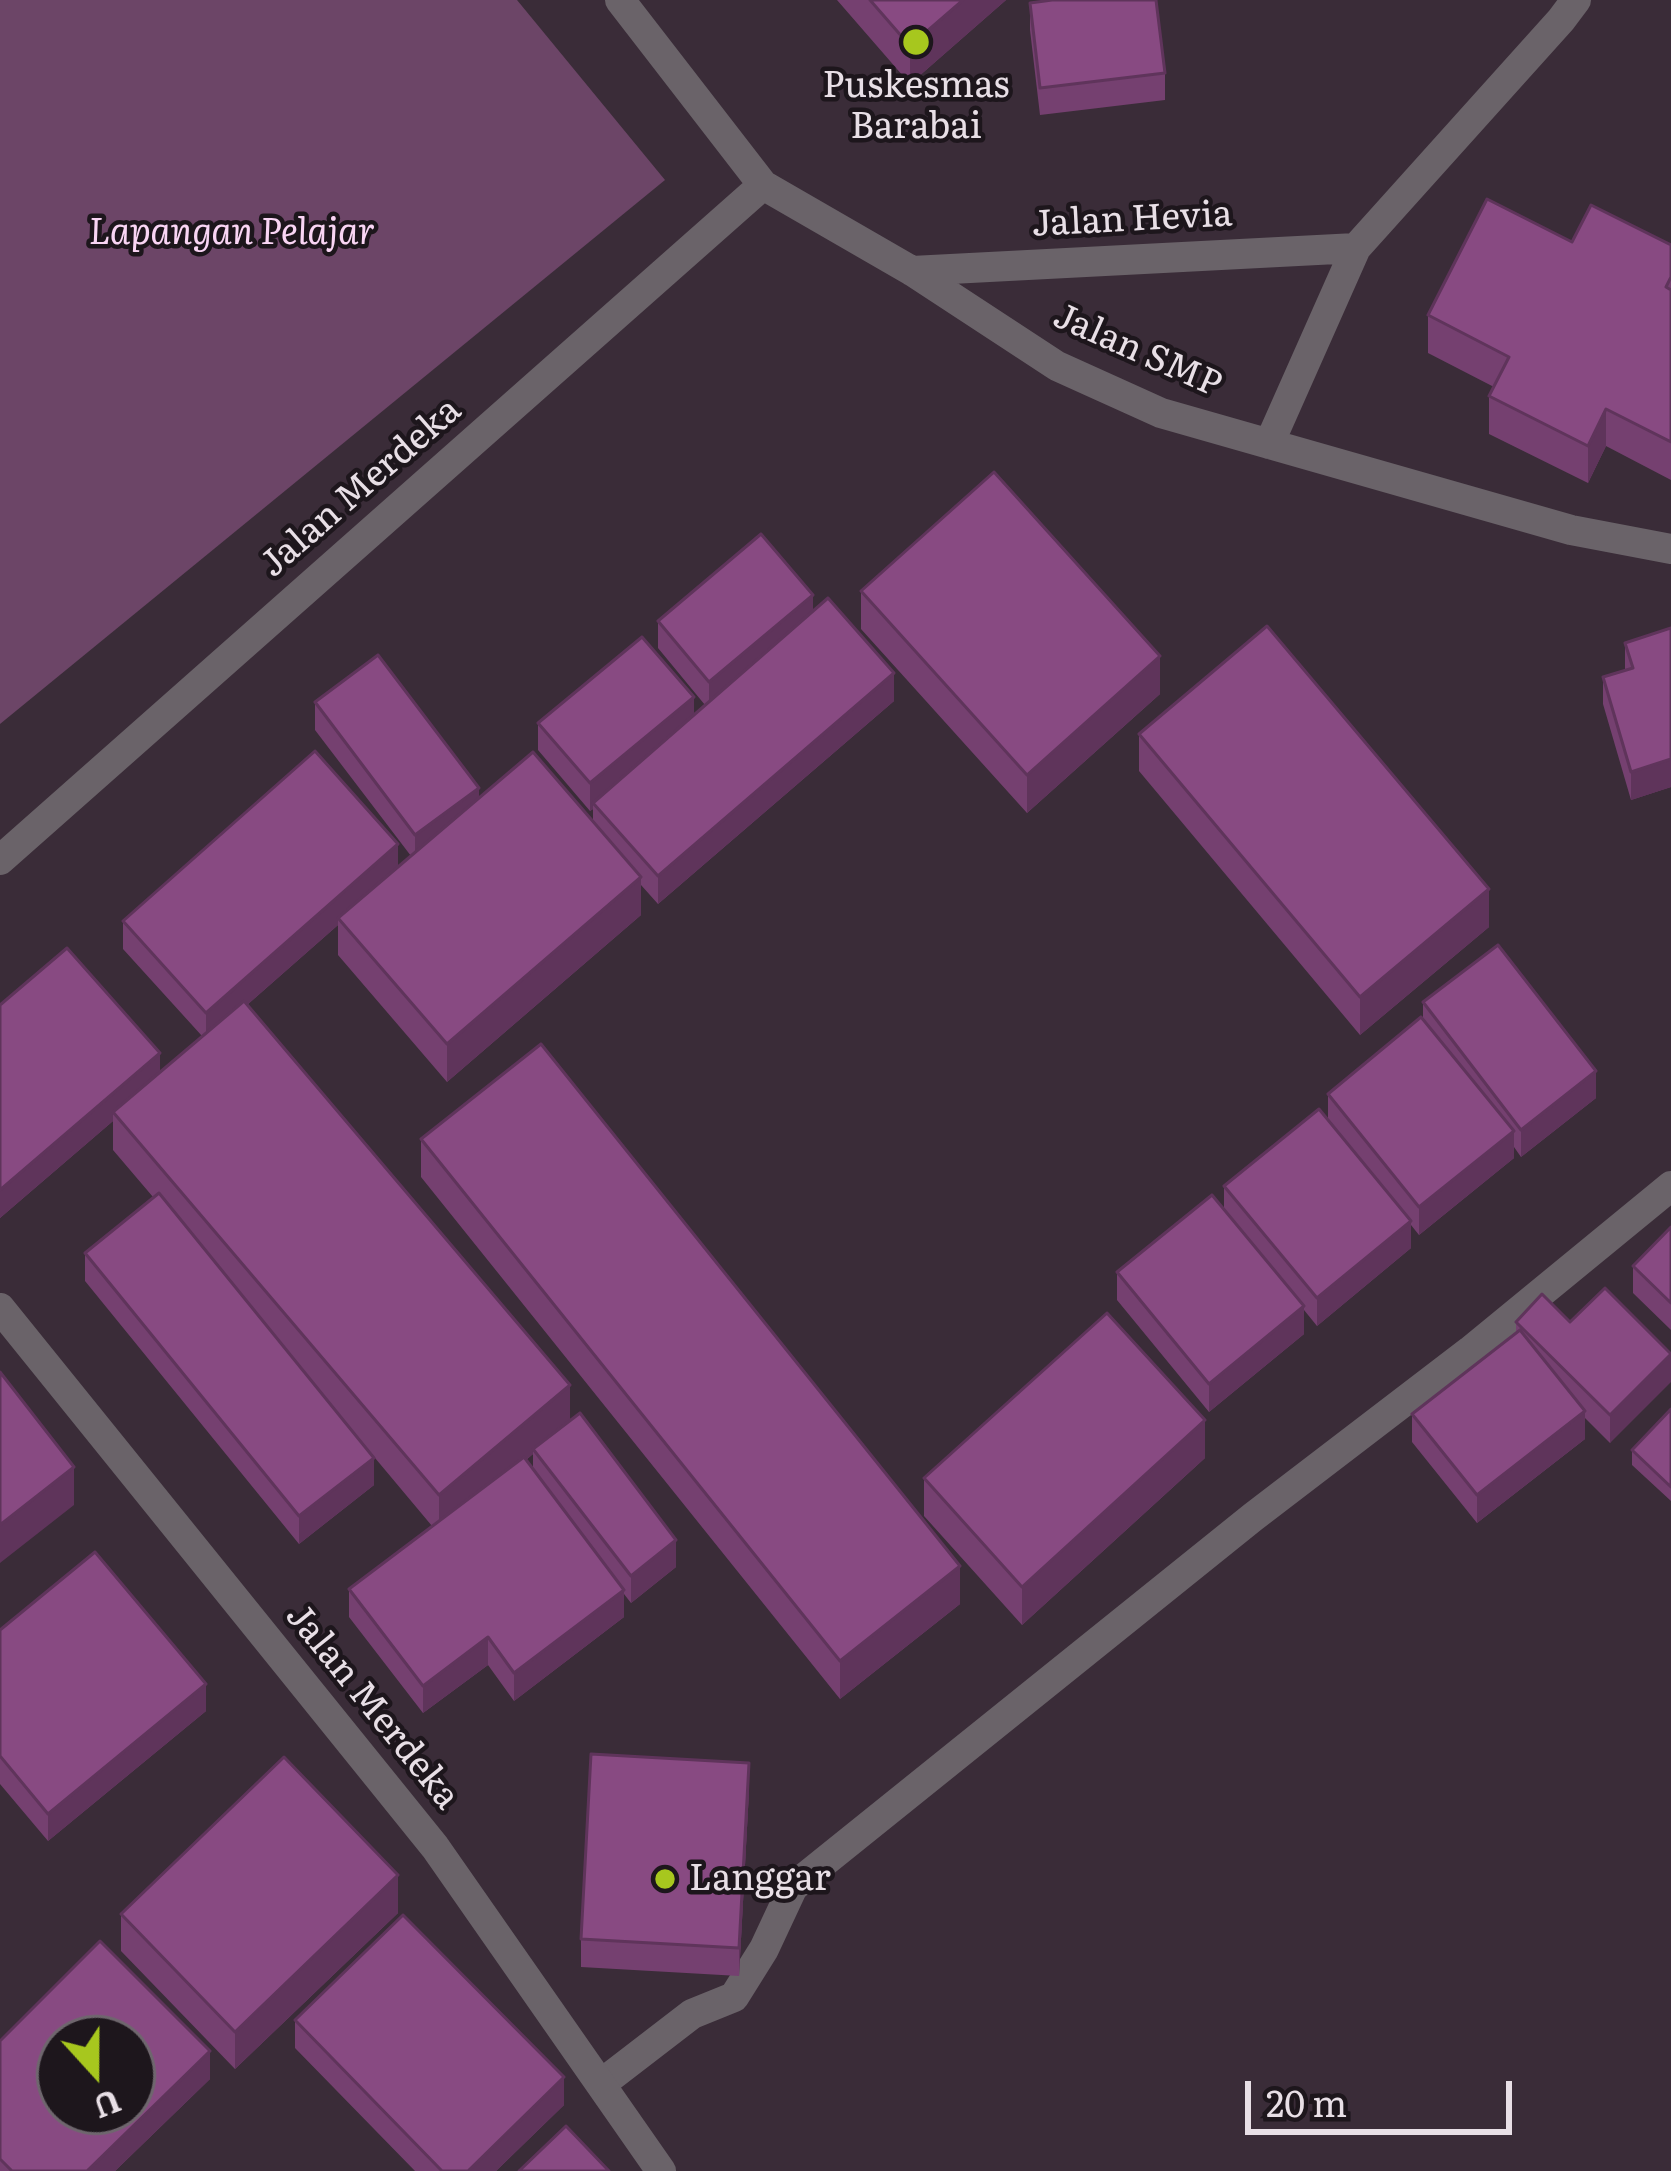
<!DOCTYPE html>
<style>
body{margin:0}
#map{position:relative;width:1671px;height:2171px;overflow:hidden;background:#3a2c38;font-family:Literata,serif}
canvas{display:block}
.north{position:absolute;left:36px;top:2015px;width:120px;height:120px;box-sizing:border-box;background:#1d161c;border:3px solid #6e666d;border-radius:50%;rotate:159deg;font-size:33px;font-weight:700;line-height:48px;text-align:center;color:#e8dfe6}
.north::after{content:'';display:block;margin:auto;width:42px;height:54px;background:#a7c71e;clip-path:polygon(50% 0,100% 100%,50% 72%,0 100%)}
.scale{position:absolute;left:1245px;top:2081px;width:267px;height:54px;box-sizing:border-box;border:6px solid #e8dfe6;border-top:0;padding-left:15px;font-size:36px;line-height:42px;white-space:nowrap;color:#e8dfe6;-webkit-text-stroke:9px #1d161c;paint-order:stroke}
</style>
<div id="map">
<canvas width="1671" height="2171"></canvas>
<div class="north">U</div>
<div class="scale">20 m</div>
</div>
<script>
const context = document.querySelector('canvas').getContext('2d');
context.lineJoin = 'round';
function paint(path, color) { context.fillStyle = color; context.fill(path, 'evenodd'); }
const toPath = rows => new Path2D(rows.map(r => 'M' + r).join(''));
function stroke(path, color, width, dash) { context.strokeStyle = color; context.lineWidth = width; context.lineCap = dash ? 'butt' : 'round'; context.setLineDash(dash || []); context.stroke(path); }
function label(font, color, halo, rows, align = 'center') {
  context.font = font + ' Literata,serif'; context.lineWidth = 9; context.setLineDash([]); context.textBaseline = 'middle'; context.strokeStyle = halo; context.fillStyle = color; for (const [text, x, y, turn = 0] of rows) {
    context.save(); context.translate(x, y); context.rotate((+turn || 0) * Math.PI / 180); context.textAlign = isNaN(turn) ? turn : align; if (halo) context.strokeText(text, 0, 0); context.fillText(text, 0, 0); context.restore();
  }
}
paint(toPath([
 [0,0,517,0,665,180,0,724]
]), '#6c4567');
stroke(toPath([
 [601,2084,692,2014,734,1997,764,1949,793,1887,1253,1517,1470,1351,1671,1186]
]), '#6a6369', 30);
stroke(toPath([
 [620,0,763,185,912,271,1057,366,1161,413,1571,530,1671,549],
 [912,271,1356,248],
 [1269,444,1356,248,1561,20,1576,0],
 [0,860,763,185],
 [0,1308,435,1847,661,2171]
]), '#6a6369', 30);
paint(toPath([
 [837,0,1006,0,910,84],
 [1030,3,1165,73,1165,100,1040,115,1030,30],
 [1572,242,1671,245,1671,480,1606,446,1588,483,1489,434,1489,396,1494,387,1428,353,1428,315],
 [861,591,1160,694,1027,813,861,629],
 [813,612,894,701,658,904,641,885,641,915,447,1082,338,955,338,925,247,1005,570,1421,676,1567,631,1603,624,1594,624,1617,514,1701,488,1665,423,1713,349,1617,349,1589,432,1526,365,1446,374,1485,299,1544,85,1281,85,1253,153,1197,113,1150,113,1121,0,1218,0,1005,160,1072,202,1036,123,949,123,921,398,866,411,856,315,730,315,702,479,798,593,822,593,809,590,811,538,750,538,723,694,715,705,705,658,648,658,621],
 [533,1454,533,1470,526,1460],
 [1671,628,1671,787,1631,800,1603,704,1603,677,1625,671,1625,643],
 [1139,734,1489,927,1360,1035,1139,771],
 [1423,1002,1596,1098,1521,1157,1514,1147,1514,1158,1419,1235,1411,1225,1411,1248,1317,1326,1304,1310,1304,1334,1209,1412,1117,1300,1117,1272,1224,1210,1224,1186,1328,1120,1328,1094,1423,1020],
 [421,1139,960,1604,840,1699,421,1177],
 [1671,1227,1671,1330,1633,1293,1633,1266],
 [1516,1322,1671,1354,1610,1443,1585,1418,1585,1439,1477,1523,1412,1442,1412,1414,1516,1333],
 [1671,1409,1671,1501,1632,1465,1632,1450],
 [1205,1458,1022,1625,924,1516,924,1478],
 [0,1630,206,1711,48,1841,0,1784],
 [749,1791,739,1976,581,1967,581,1939],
 [398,1913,235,2069,121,1951,121,1914],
 [295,2020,564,2105,496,2171,415,2171,295,2048],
 [0,2041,210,2079,115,2171,0,2171]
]), '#754070');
paint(toPath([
 [963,0,1006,0,910,84,910,46],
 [1606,409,1606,446,1588,483,1588,446],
 [813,595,813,623,709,710,709,682],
 [1160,656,1160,694,1027,813,1027,775],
 [894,673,894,701,658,904,658,876],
 [694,697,694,725,593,803,593,809,590,811,590,783],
 [1671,759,1671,787,1631,800,1631,772],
 [479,788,479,816,415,862,415,835],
 [398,844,398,872,338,918,338,925,206,1041,206,1013],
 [641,877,641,915,447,1082,447,1044],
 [1489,889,1489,927,1360,1035,1360,997],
 [160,1053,160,1081,113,1112,113,1121,0,1218,0,1190],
 [1596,1071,1596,1098,1521,1157,1521,1130],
 [1514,1131,1514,1158,1419,1235,1419,1207],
 [1411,1221,1411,1248,1317,1326,1317,1298],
 [1304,1306,1304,1334,1209,1412,1209,1384],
 [1671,1354,1671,1382,1610,1443,1610,1415],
 [570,1385,570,1423,533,1449,533,1454,439,1533,439,1495],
 [1585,1411,1585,1439,1477,1523,1477,1495],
 [1205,1420,1205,1458,1022,1625,1022,1587],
 [374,1458,374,1485,299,1544,299,1516],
 [74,1467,74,1505,0,1563,0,1525],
 [676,1540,676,1567,631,1603,631,1576],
 [960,1566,960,1604,840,1699,840,1661],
 [624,1590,624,1617,514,1701,514,1673],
 [488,1637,488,1665,423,1713,423,1686],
 [206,1684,206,1711,48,1841,48,1814],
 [749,1763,749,1791,739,1976,739,1948],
 [398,1875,398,1913,235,2069,235,2032],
 [210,2051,210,2079,115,2171,87,2171],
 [564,2077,564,2105,496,2171,468,2171]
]), '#5f345b');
const building = toPath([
 [870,0,963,0,910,46,870,0],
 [1052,0,1156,0,1165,73,1040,88,1030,3,1052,0],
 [1487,199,1572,242,1591,205,1671,245,1671,277,1666,287,1671,290,1671,442,1606,409,1588,446,1489,396,1509,357,1428,315,1487,199],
 [994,472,1160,656,1027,775,861,591,994,472],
 [761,534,813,595,709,682,658,621,761,534],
 [828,598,894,673,658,876,593,803,828,598],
 [1267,626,1489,889,1360,997,1139,734,1267,626],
 [1671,628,1671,759,1631,772,1603,677,1633,668,1625,643,1671,628],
 [642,637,694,697,590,783,538,723,642,637],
 [378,655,479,788,415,835,315,702,378,655],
 [315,751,398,844,206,1013,123,921,315,751],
 [533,752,641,877,447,1044,338,918,533,752],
 [1498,945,1596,1071,1521,1130,1423,1002,1498,945],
 [67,948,160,1053,0,1190,0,1005,67,948],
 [244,1001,570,1385,439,1495,113,1112,244,1001],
 [1421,1017,1514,1131,1419,1207,1328,1094,1421,1017],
 [541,1044,960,1566,840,1661,421,1139,541,1044],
 [1319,1109,1411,1221,1317,1298,1224,1186,1319,1109],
 [159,1193,374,1458,299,1516,85,1253,159,1193],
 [1212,1195,1304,1306,1209,1384,1117,1272,1212,1195],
 [1671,1227,1671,1303,1633,1266,1671,1227],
 [1605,1288,1671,1354,1610,1415,1516,1322,1542,1294,1570,1322,1605,1288],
 [1107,1313,1205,1420,1022,1587,924,1478,1107,1313],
 [1520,1330,1585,1411,1477,1495,1412,1414,1520,1330],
 [0,1372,74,1467,0,1525,0,1372],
 [1671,1409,1671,1487,1632,1450,1671,1409],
 [580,1413,676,1540,631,1576,533,1449,580,1413],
 [524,1457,624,1590,514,1673,488,1637,423,1686,349,1589,524,1457],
 [95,1552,206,1684,48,1814,0,1756,0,1630,95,1552],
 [591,1754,749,1763,739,1948,581,1939,591,1754],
 [284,1757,398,1875,235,2032,121,1914,284,1757],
 [403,1915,564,2077,468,2171,442,2171,295,2020,403,1915],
 [100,1941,210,2051,87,2171,12,2171,0,2159,0,2041,100,1941],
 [60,2039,132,2039,132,2111,60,2111,60,2039],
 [566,2126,609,2171,519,2171,566,2126]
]);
paint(building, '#884a82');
stroke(building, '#5f345b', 3);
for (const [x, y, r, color] of [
 [916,42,15,"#a7c71e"],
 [665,1879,12,"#a7c71e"]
]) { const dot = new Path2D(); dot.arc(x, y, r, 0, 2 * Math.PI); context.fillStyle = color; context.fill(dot); stroke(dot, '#1d161c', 4.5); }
label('36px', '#e8dfe6', '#1d161c', [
 ["Puskesmas",916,86],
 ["Barabai",916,127],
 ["Langgar",689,1879,"left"]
]);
label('36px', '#e8dfe6', '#1d161c', [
 ["Jalan Hevia",1132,220,-3],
 ["Jalan SMP",1137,351,24],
 ["Jalan Merdeka",361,488,-41],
 ["Jalan Merdeka",372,1707,51]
]);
label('italic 36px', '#f9d5f4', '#1d161c', [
 ["Lapangan Pelajar",232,233]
]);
</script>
